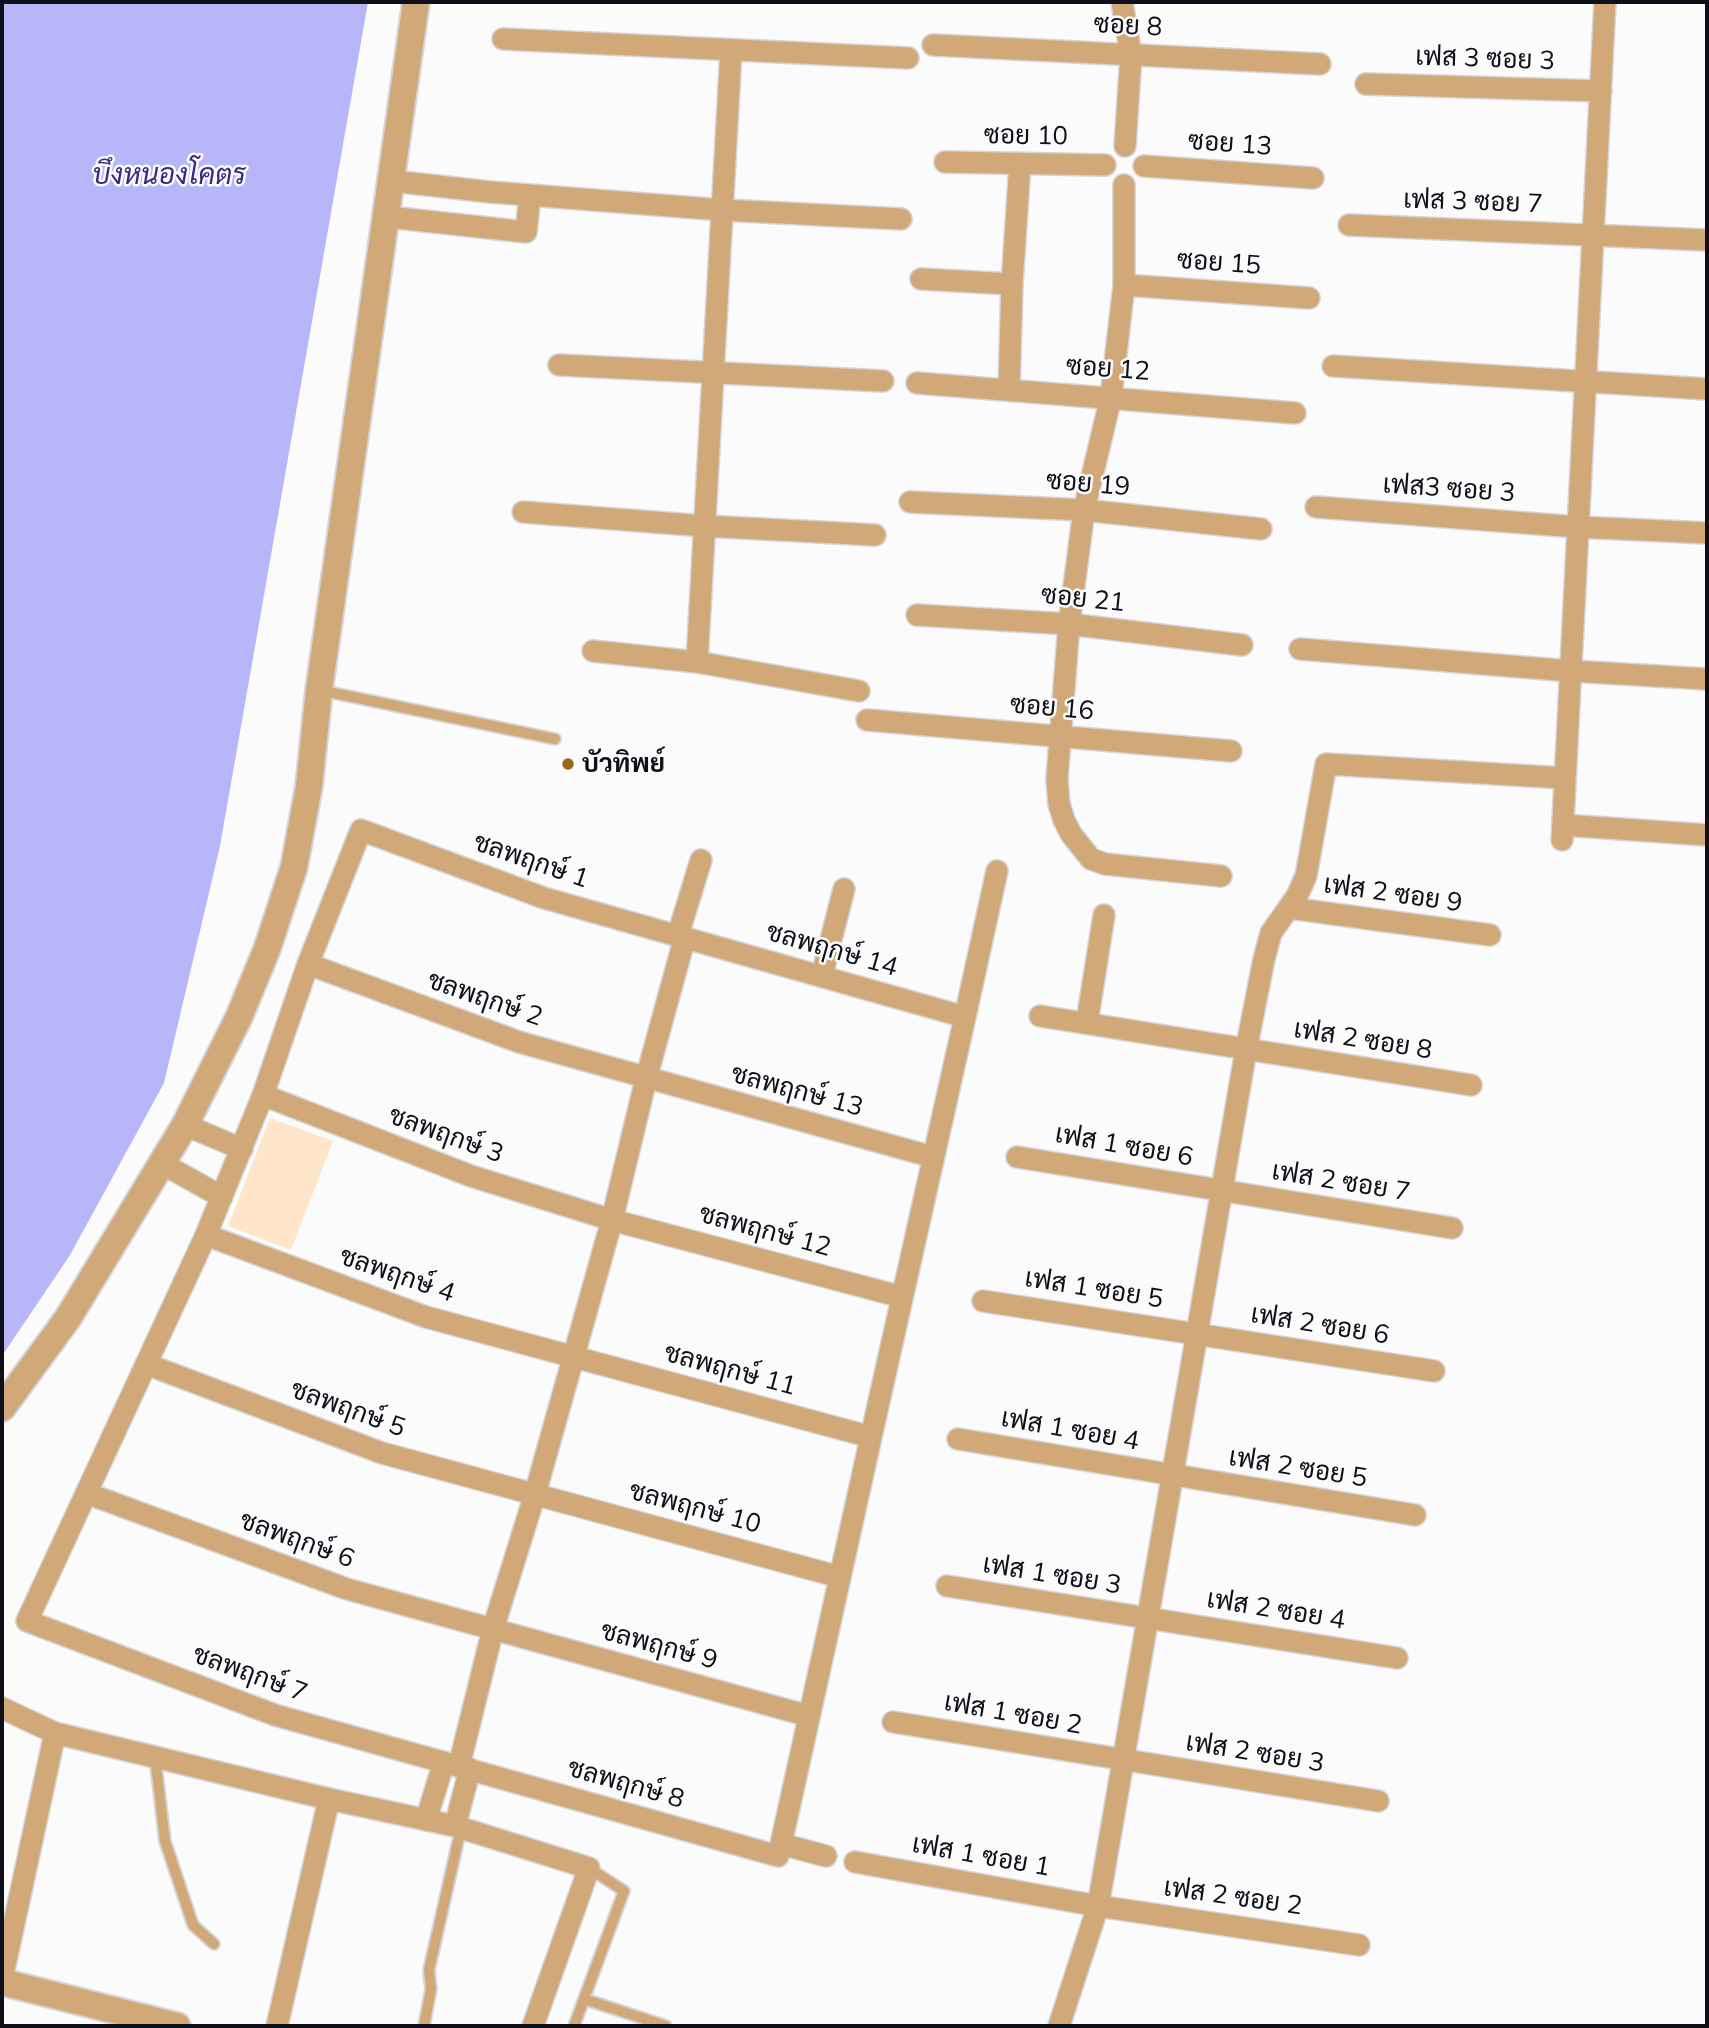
<!DOCTYPE html>
<meta charset="utf-8">
<style>
body{margin:0}
#map{position:relative;width:1709px;height:2028px;overflow:hidden;background:#fbfbfb;font-family:Mulish,sans-serif}
canvas{display:block}
.frame{position:absolute;inset:0;border:4px solid #0f0f19;pointer-events:none}
</style>
<div id="map">
<canvas width="1709" height="2028"></canvas>
<div class="frame"></div>
</div>
<script>
const context = document.querySelector('canvas').getContext('2d');
context.lineJoin = 'round';
function paint(path, color) { context.fillStyle = color; context.fill(path, 'evenodd'); }
const toPath = rows => new Path2D(rows.map(r => 'M' + r).join(''));
function stroke(path, color, width, dash) { context.strokeStyle = color; context.lineWidth = width; context.lineCap = dash ? 'butt' : 'round'; context.setLineDash(dash || []); context.stroke(path); }
function label(font, color, halo, rows, align = 'center') {
  context.font = font + ' Mulish,Sarabun,sans-serif'; context.lineWidth = 5; context.setLineDash([]); context.textBaseline = 'middle'; context.strokeStyle = halo; context.fillStyle = color; for (const [text, x, y, turn = 0] of rows) {
    context.save(); context.translate(x, y); context.rotate((+turn || 0) * Math.PI / 180); context.textAlign = isNaN(turn) ? turn : align; if (halo) context.strokeText(text, 0, 0); context.fillText(text, 0, 0); context.restore();
  }
}
paint(toPath([
 [270,1118,333,1141,291,1250,228,1226]
]), '#ffe6ca');
paint(toPath([
 [2,2,368,2,220,846,164,1083,70,1255,2,1356]
]), '#b6b6f9');
const service = toPath([
 [319,690,555,739],
 [155,1757,165,1841,193,1925,214,1944],
 [584,1999,666,2026],
 [424,2026,431,1989,429,1970,461,1828],
 [574,2026,624,1891,589,1868]
]);
const minor = toPath([
 [1122,2,1131,55,1125,146],
 [503,39,908,58],
 [933,45,1320,64],
 [1366,84,1601,91],
 [945,162,1105,165],
 [1144,166,1313,178],
 [393,181,490,192,723,210,901,219],
 [1124,185,1124,285,1111,397,1084,510,1069,624,1057,779,1059,804,1064,820,1071,834,1091,859,1105,864,1221,876],
 [388,217,526,232,530,195],
 [1349,225,1707,240],
 [921,279,1012,284],
 [1124,285,1309,298],
 [559,365,883,381],
 [1333,366,1707,389],
 [917,383,1295,413],
 [1009,390,1012,284,1020,164],
 [910,502,1084,510,1261,529],
 [1316,507,1578,527,1707,533],
 [523,512,705,526,875,535],
 [917,615,1069,624,1242,645],
 [1300,649,1571,671,1707,679],
 [593,651,697,662,859,691],
 [697,662,731,51],
 [867,720,1231,751],
 [1563,825,1707,835],
 [1562,840,1605,2],
 [1289,908,1490,935],
 [678,935,701,860],
 [308,964,519,1042,933,1157],
 [822,975,844,889],
 [1040,1016,1471,1085],
 [965,1017,544,898,361,830,308,964,263,1095,206,1235,27,1621,275,1715,778,1856,781,1844,871,1437,965,1017,997,871],
 [1087,1022,1104,915],
 [263,1095,471,1176,612,1220,902,1297],
 [185,1125,242,1149],
 [1017,1157,1452,1228],
 [163,1164,222,1197],
 [206,1235,426,1317,871,1437],
 [983,1301,1434,1371],
 [146,1364,382,1453,840,1577],
 [958,1439,1415,1515],
 [86,1493,347,1589,809,1716],
 [947,1586,1397,1658],
 [2,1708,55,1733,329,1799,455,1826,589,1868,533,2026],
 [893,1722,1378,1801],
 [459,1766,493,1629,535,1494,612,1220,646,1079,685,937],
 [426,1820,444,1762],
 [455,1826,470,1769],
 [781,1844,826,1856],
 [855,1862,1098,1906,1359,1945],
 [2,1979,55,1733],
 [277,2026,329,1799],
 [1059,2026,1098,1906,1246,1050,1264,959,1271,933,1297,896,1306,876,1326,764,1565,778]
]);
const tertiary = toPath([
 [2,1408,68,1318,185,1125,239,1017,267,949,294,867,309,786,319,690,416,2],
 [2,1982,177,2026]
]);
stroke(service, '#d5d5d7', 14);
stroke(minor, '#d5d5d7', 24);
stroke(tertiary, '#d5d5d7', 30);
stroke(service, '#d1a878', 10);
stroke(minor, '#d1a878', 21);
stroke(tertiary, '#d1a878', 26);
for (const [x, y, r, color] of [
 [568,764,7,"#9b671d"]
]) { const dot = new Path2D(); dot.arc(x, y, r, 0, 2 * Math.PI); context.fillStyle = color; context.fill(dot); stroke(dot, '#fbfbfb', 2.5); }
label('26px', '#0f0f19', '#fbfbfb', [
 ["ซอย 8",1128,26,3],
 ["เฟส 3 ซอย 3",1485,59,2],
 ["ซอย 10",1026,136,1],
 ["ซอย 13",1230,144,4],
 ["เฟส 3 ซอย 7",1473,202,2],
 ["ซอย 15",1219,263,4],
 ["ซอย 12",1108,369,4],
 ["ซอย 19",1088,484,5],
 ["เฟส3 ซอย 3",1449,489,4],
 ["ซอย 21",1083,599,6],
 ["ซอย 16",1052,708,5],
 ["ชลพฤกษ์ 1",531,861,19],
 ["เฟส 2 ซอย 9",1393,894,8],
 ["ชลพฤกษ์ 14",832,950,16],
 ["ชลพฤกษ์ 2",485,999,19],
 ["เฟส 2 ซอย 8",1363,1040,9],
 ["ชลพฤกษ์ 13",797,1091,15],
 ["ชลพฤกษ์ 3",446,1135,20],
 ["เฟส 1 ซอย 6",1124,1146,10],
 ["เฟส 2 ซอย 7",1341,1182,9],
 ["ชลพฤกษ์ 12",765,1231,15],
 ["ชลพฤกษ์ 4",397,1275,19],
 ["เฟส 1 ซอย 5",1094,1289,9],
 ["เฟส 2 ซอย 6",1320,1325,9],
 ["ชลพฤกษ์ 11",730,1370,15],
 ["ชลพฤกษ์ 5",348,1409,20],
 ["เฟส 1 ซอย 4",1070,1430,10],
 ["เฟส 2 ซอย 5",1298,1468,9],
 ["ชลพฤกษ์ 10",695,1508,15],
 ["ชลพฤกษ์ 6",297,1540,20],
 ["เฟส 1 ซอย 3",1052,1575,9],
 ["เฟส 2 ซอย 4",1276,1610,9],
 ["ชลพฤกษ์ 9",659,1646,15],
 ["ชลพฤกษ์ 7",250,1674,20],
 ["เฟส 1 ซอย 2",1013,1714,10],
 ["เฟส 2 ซอย 3",1255,1753,9],
 ["ชลพฤกษ์ 8",626,1784,16],
 ["เฟส 1 ซอย 1",981,1856,10],
 ["เฟส 2 ซอย 2",1233,1897,8]
]);
label('bold 26px', '#0f0f19', '#fbfbfb', [
 ["บัวทิพย์",582,764]
], 'left');
label('italic 28px', '#392a87', '#fbfbfb', [
 ["บึงหนองโคตร",169,176]
]);
</script>
